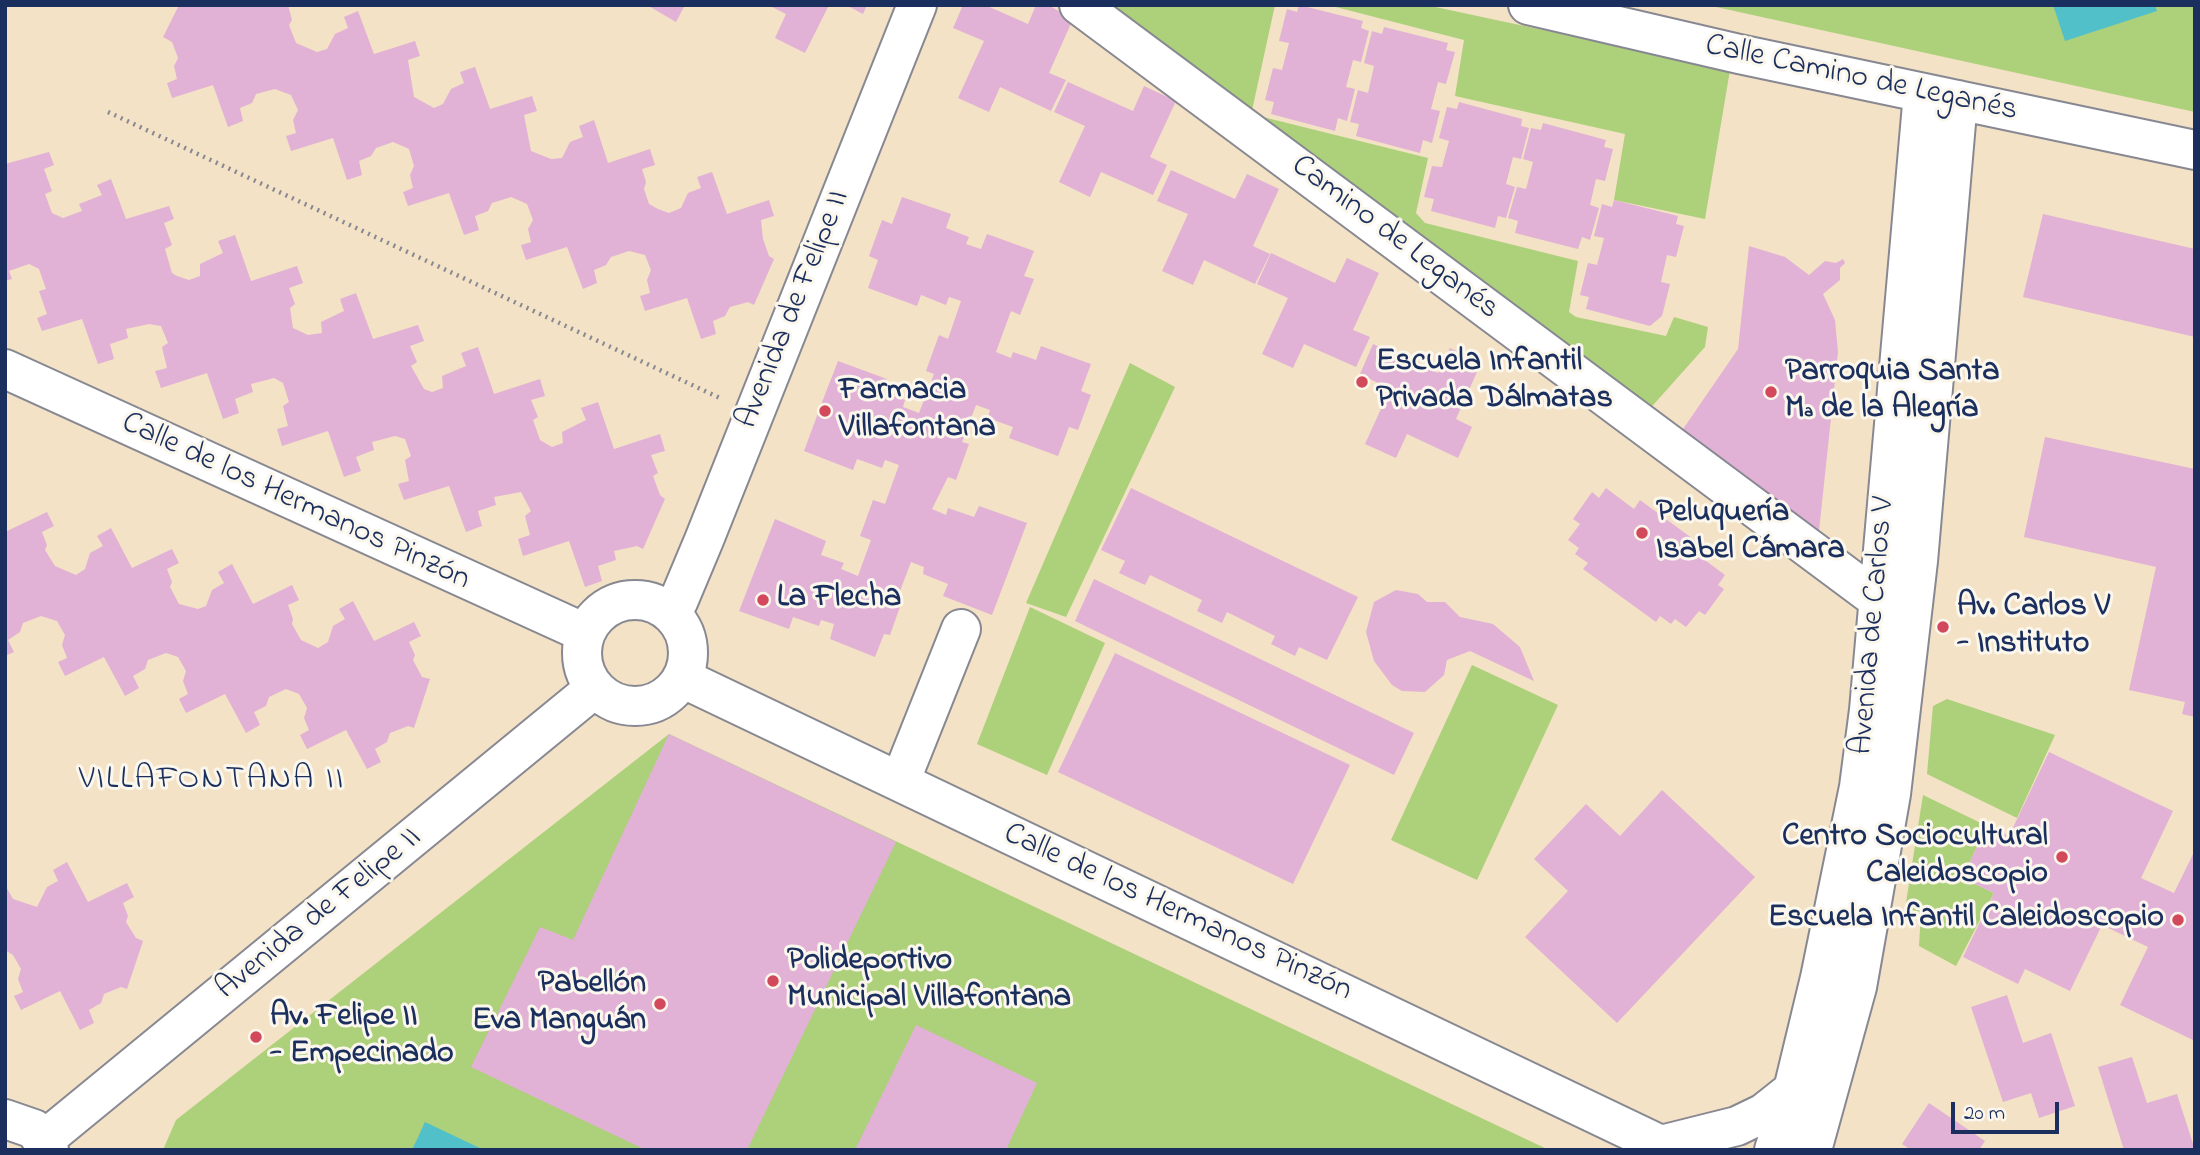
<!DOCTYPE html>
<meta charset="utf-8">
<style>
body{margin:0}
#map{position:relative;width:2200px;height:1155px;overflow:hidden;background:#f3e2c5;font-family:"Indie Flower",sans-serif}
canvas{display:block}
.frame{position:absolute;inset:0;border:7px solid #1b2f5e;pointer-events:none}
.scale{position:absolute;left:1951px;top:1102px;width:108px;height:32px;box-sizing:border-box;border:4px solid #1b2f5e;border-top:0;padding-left:9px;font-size:21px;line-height:24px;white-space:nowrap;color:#1b2f5e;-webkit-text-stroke:5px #fbf7ec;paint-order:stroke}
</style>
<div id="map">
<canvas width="2200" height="1155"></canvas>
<div class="frame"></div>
<div class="scale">20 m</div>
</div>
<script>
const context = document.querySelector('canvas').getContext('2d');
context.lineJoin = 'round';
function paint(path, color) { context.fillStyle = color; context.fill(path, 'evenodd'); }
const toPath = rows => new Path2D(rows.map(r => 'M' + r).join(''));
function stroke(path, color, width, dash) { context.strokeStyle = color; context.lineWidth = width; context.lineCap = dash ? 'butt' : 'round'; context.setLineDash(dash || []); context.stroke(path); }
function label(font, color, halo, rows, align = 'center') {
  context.font = font + ' "Indie Flower",sans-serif'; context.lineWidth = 6; context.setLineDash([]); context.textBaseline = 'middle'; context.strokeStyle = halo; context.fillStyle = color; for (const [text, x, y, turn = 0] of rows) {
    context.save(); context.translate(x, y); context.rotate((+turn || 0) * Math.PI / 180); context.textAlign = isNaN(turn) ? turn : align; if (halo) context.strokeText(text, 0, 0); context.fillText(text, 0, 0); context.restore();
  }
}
paint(toPath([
 [1103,5,1275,5,1251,115],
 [1328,5,1426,5,1730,70,1705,219,1614,200,1625,134,1455,96,1464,40],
 [1707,5,2195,5,2195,112],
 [1263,117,1428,158,1416,213,1425,223,1578,261,1569,312,1576,317,1666,336,1674,317,1708,327,1705,347,1646,413,1258,124],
 [1130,363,1175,387,1066,617,1026,603],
 [1030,607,1105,643,1047,775,977,744],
 [1472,665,1558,705,1477,880,1391,840],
 [1947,699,2055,735,2017,818,1927,774,1933,706],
 [669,734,1549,1150,163,1150,176,1120],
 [1923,795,1987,826,1962,878,1994,893,1956,966,1919,946,1921,912,1905,909]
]), '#add07a');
paint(toPath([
 [2053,5,2155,5,2157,11,2065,41],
 [425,1122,484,1150,412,1150]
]), '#52c0c9');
paint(toPath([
 [179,5,288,5,292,20,289,25,296,43,317,52,327,49,335,34,348,28,344,17,358,11,374,54,415,41,420,56,408,60,414,97,434,108,443,104,451,89,464,83,460,72,475,67,490,109,532,96,537,111,524,115,531,151,551,159,562,158,570,142,583,137,579,126,594,120,608,163,650,149,655,165,642,169,646,182,644,189,649,204,658,209,669,213,681,208,688,193,701,188,697,177,712,172,727,214,769,200,774,216,761,220,763,239,769,256,774,259,754,305,748,302,730,307,725,316,713,321,716,334,701,339,687,298,645,311,640,296,650,293,647,280,651,270,645,255,629,251,611,257,606,265,594,270,597,283,583,289,567,247,526,260,521,245,531,242,528,229,533,220,527,204,518,200,511,197,492,203,488,211,475,216,479,230,464,235,449,193,408,206,403,192,413,188,410,175,414,166,409,149,400,145,393,142,376,148,371,156,359,161,362,175,347,180,333,138,291,151,286,136,296,133,293,120,298,110,291,95,275,89,256,94,252,103,240,108,243,121,228,127,213,85,172,98,167,83,177,79,174,66,178,58,172,42,163,37],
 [647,5,685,5,676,22],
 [768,5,829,5,805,53,775,38,786,14],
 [846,5,867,5,863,14],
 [963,5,985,5,1028,24,1036,5,1048,5,1073,19,1049,73,1066,80,1051,111,1000,87,989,112,958,98,984,41,953,28],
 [1299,5,1363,21,1361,28,1369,31,1361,62,1353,60,1346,87,1355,89,1347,121,1338,118,1335,131,1271,114,1274,102,1265,100,1273,68,1282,70,1289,43,1279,41,1287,9,1297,12],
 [1384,27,1448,43,1446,50,1455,52,1446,84,1438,82,1431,109,1440,111,1432,143,1423,140,1420,153,1356,136,1359,124,1350,122,1358,90,1368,93,1374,66,1364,63,1372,31,1382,34],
 [1068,82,1133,111,1144,86,1176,101,1150,157,1167,165,1153,195,1101,172,1090,197,1059,182,1085,126,1054,112],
 [1459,102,1522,119,1521,126,1529,128,1521,159,1513,157,1506,184,1515,187,1506,218,1498,216,1495,228,1431,211,1434,199,1424,197,1432,166,1442,167,1449,141,1439,138,1447,107,1457,109],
 [1543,123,1606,140,1604,147,1613,149,1605,181,1596,179,1590,205,1599,208,1590,240,1582,237,1578,249,1515,233,1518,221,1508,218,1517,187,1526,189,1533,162,1523,159,1531,128,1541,130],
 [49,152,54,165,44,169,52,191,45,194,52,213,63,218,82,211,79,204,102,195,97,185,111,179,126,219,169,206,174,219,164,223,172,245,165,249,172,273,177,276,189,280,200,276,200,264,223,253,218,241,235,235,251,281,297,266,303,283,289,288,295,304,290,308,293,328,308,335,322,333,321,322,344,311,340,299,356,293,373,339,418,325,424,341,410,346,417,362,411,366,424,389,432,392,443,388,442,376,466,366,461,353,478,347,494,394,540,379,545,396,531,400,538,417,533,420,540,440,552,447,563,443,562,432,586,420,581,408,598,402,614,449,660,434,665,451,651,455,658,473,653,476,660,495,665,499,643,549,637,546,614,551,616,560,598,566,602,581,585,587,569,541,523,556,518,539,530,535,525,516,531,511,521,492,494,497,496,505,478,511,482,526,466,532,449,486,404,500,398,484,409,481,405,460,411,456,405,439,395,436,372,442,374,450,356,457,361,471,344,477,328,431,282,446,277,429,288,426,283,406,289,402,283,383,274,378,251,384,253,392,235,399,239,413,223,419,207,373,161,388,155,371,167,368,162,347,168,343,161,326,149,324,126,329,128,338,110,344,114,359,98,364,82,319,42,331,37,318,47,314,39,291,46,289,39,269,29,264,9,271,12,279,5,281,5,164],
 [1171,170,1235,199,1247,174,1279,189,1253,246,1270,254,1255,284,1204,260,1193,285,1162,271,1188,214,1157,201],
 [902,197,951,214,946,228,969,237,966,244,981,249,987,234,1034,251,1024,276,1034,279,1020,315,1011,311,996,352,1011,358,1013,352,1036,360,1041,346,1091,364,1081,391,1091,395,1078,430,1069,427,1058,456,1009,438,1013,427,988,418,990,410,976,405,962,442,969,444,956,480,948,477,932,509,946,515,948,508,974,517,979,506,1027,523,992,615,943,596,948,584,923,574,924,567,911,562,897,599,902,601,890,635,884,634,875,657,830,639,834,624,821,620,819,626,793,617,789,629,739,611,775,519,826,541,821,555,844,563,841,569,858,576,871,540,860,536,873,500,885,504,899,465,885,460,882,468,857,459,853,470,804,451,824,397,838,361,887,379,882,392,905,400,903,407,919,413,934,374,926,371,939,335,948,339,961,301,949,297,946,305,921,295,917,306,868,288,878,260,869,256,882,220,892,224],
 [1614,200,1678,216,1676,224,1684,226,1676,257,1667,255,1661,282,1670,284,1662,316,1650,326,1586,309,1589,297,1580,295,1588,263,1597,265,1604,238,1594,236,1602,204,1612,207],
 [2043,214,2195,249,2195,337,2023,297],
 [1749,246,1785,257,1809,275,1825,261,1836,263,1843,259,1845,263,1840,268,1840,280,1823,294,1835,320,1838,352,1819,531,1681,432,1738,349],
 [1271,253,1335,283,1347,258,1379,273,1353,330,1370,337,1356,367,1304,344,1293,368,1262,354,1288,298,1257,284],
 [1373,344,1438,373,1450,348,1481,363,1456,419,1472,427,1458,458,1407,434,1396,458,1365,444,1390,389,1360,374],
 [2045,437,2195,469,2195,717,2182,714,2185,702,2129,690,2156,567,2024,537],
 [1131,488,1358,597,1327,660,1299,647,1295,656,1271,644,1275,636,1227,612,1222,623,1197,611,1202,600,1150,575,1145,585,1119,573,1125,561,1101,550],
 [1606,488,1634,509,1640,500,1704,547,1698,555,1725,575,1718,585,1724,589,1705,615,1699,611,1686,627,1675,619,1671,624,1660,616,1656,622,1583,569,1588,563,1575,554,1579,548,1568,540,1580,524,1573,519,1592,492,1599,498],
 [47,512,54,526,42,532,47,545,45,550,55,566,76,575,85,569,90,553,103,546,97,536,111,528,132,568,172,549,179,563,167,569,172,582,170,587,179,604,198,609,206,606,212,590,224,583,218,572,232,564,253,604,292,585,299,600,288,605,293,619,292,624,301,640,318,648,328,642,333,626,345,619,339,609,353,601,374,641,414,622,421,636,409,642,415,655,413,660,422,677,430,679,414,728,408,726,390,733,387,742,375,749,381,762,367,769,346,730,307,749,300,735,309,730,304,718,307,708,299,694,286,689,269,697,266,706,254,712,260,725,246,733,225,694,186,713,179,699,188,694,183,681,186,671,178,657,166,653,148,660,145,669,133,676,139,688,125,696,104,657,65,676,58,662,67,658,62,645,65,635,57,621,41,616,23,623,20,632,8,640,14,652,5,656,5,527,7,531],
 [1094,579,1414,733,1394,775,1075,621],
 [1396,590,1418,594,1427,602,1445,602,1460,617,1493,624,1520,647,1534,681,1470,651,1447,660,1444,675,1425,692,1402,691,1392,685,1374,661,1366,632,1374,602],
 [1115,653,1350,765,1293,884,1058,772],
 [669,734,896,842,747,1150,646,1150,471,1067,540,927,573,940],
 [2049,752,2173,811,2141,878,2174,893,2195,850,2193,1040,2120,1005,2148,947,2102,925,2070,991,2025,969,2018,984,1963,957,1994,893,1962,878,1987,826,2009,836],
 [1662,790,1755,877,1617,1023,1525,937,1568,891,1534,859,1586,804,1620,836],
 [67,862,88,902,127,883,134,897,123,903,128,916,126,922,136,938,143,941,127,989,121,987,104,994,101,1003,89,1010,94,1023,80,1030,60,991,21,1010,14,996,23,992,18,979,21,969,13,955,5,950,5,885,13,899,37,907,47,887,58,881,53,870],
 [2007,995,2023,1043,2051,1033,2075,1106,2039,1118,2031,1093,2003,1102,1971,1007],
 [916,1025,1037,1083,1006,1150,855,1150],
 [2132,1057,2147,1103,2177,1094,2195,1150,2124,1150,2098,1067],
 [1929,1103,1985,1141,1979,1150,1911,1150,1902,1144]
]), '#e1b2d5');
const minor = toPath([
 [1079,5,1877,599],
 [1528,5,1739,54,2195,150],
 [5,369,585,633],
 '582 653a53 53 0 1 1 106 0a53 53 0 1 1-106 0Z',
 [669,612,678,602,704,540,917,5],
 [682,678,1671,1150],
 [900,782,961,629],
 [5,1119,34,1129,49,1150],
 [44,1140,595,688],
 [1665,1150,1661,1145,1737,1126,1764,1113,1793,1090],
 [1774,1150,1793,1090,1820,978,1859,787,1869,710,1923,93],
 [1812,1150,1857,987,1891,794,1918,561,1958,100]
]);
stroke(minor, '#878892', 42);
stroke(toPath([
 [108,112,722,399]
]), '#878892', 4.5, [2, 5]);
stroke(minor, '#fff', 38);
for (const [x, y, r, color] of [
 [1362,382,7,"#d1495b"],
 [1771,392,7,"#d1495b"],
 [825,411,7,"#d1495b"],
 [1642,533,7,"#d1495b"],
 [763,600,7,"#d1495b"],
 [1943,627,7,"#d1495b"],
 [2062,857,7,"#d1495b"],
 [2178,920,7,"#d1495b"],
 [773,981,7,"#d1495b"],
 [660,1004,7,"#d1495b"],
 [256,1037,7,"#d1495b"]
]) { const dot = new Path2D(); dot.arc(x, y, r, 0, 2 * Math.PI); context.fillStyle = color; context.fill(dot); stroke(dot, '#fbf7ec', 2.5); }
label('32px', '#1b2f5e', '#fbf7ec', [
 ["Calle Camino de Leganés",1861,80,12],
 ["Camino de Leganés",1394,239,37],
 ["Avenida de Felipe II",795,310,-68],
 ["Calle de los Hermanos Pinzón",295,503,25],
 ["Avenida de Carlos V",1875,626,-85],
 ["Calle de los Hermanos Pinzón",1177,914,25],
 ["Avenida de Felipe II",320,915,-39]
]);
label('bold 32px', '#1b2f5e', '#fbf7ec', [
 ["Escuela Infantil",1376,364],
 ["Privada Dálmatas",1376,401],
 ["Parroquia Santa",1785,374],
 ["Mª de la Alegría",1785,411],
 ["Farmacia",839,393],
 ["Villafontana",839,430],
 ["Peluquería",1656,515],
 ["Isabel Cámara",1656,552],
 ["La Flecha",777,600],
 ["Av. Carlos V",1957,609],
 ["- Instituto",1957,646],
 ["Centro Sociocultural",2048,839,"right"],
 ["Caleidoscopio",2048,876,"right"],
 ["Escuela Infantil Caleidoscopio",2164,920,"right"],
 ["Polideportivo",787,963],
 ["Municipal Villafontana",787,1000],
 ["Pabellón",646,986,"right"],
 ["Eva Manguán",646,1023,"right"],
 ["Av. Felipe II",270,1019],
 ["- Empecinado",270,1056]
], 'left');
context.letterSpacing = '2px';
label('33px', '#1b2f5e', '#fbf7ec', [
 ["VILLAFONTANA II",212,782]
]);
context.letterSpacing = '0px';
</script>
